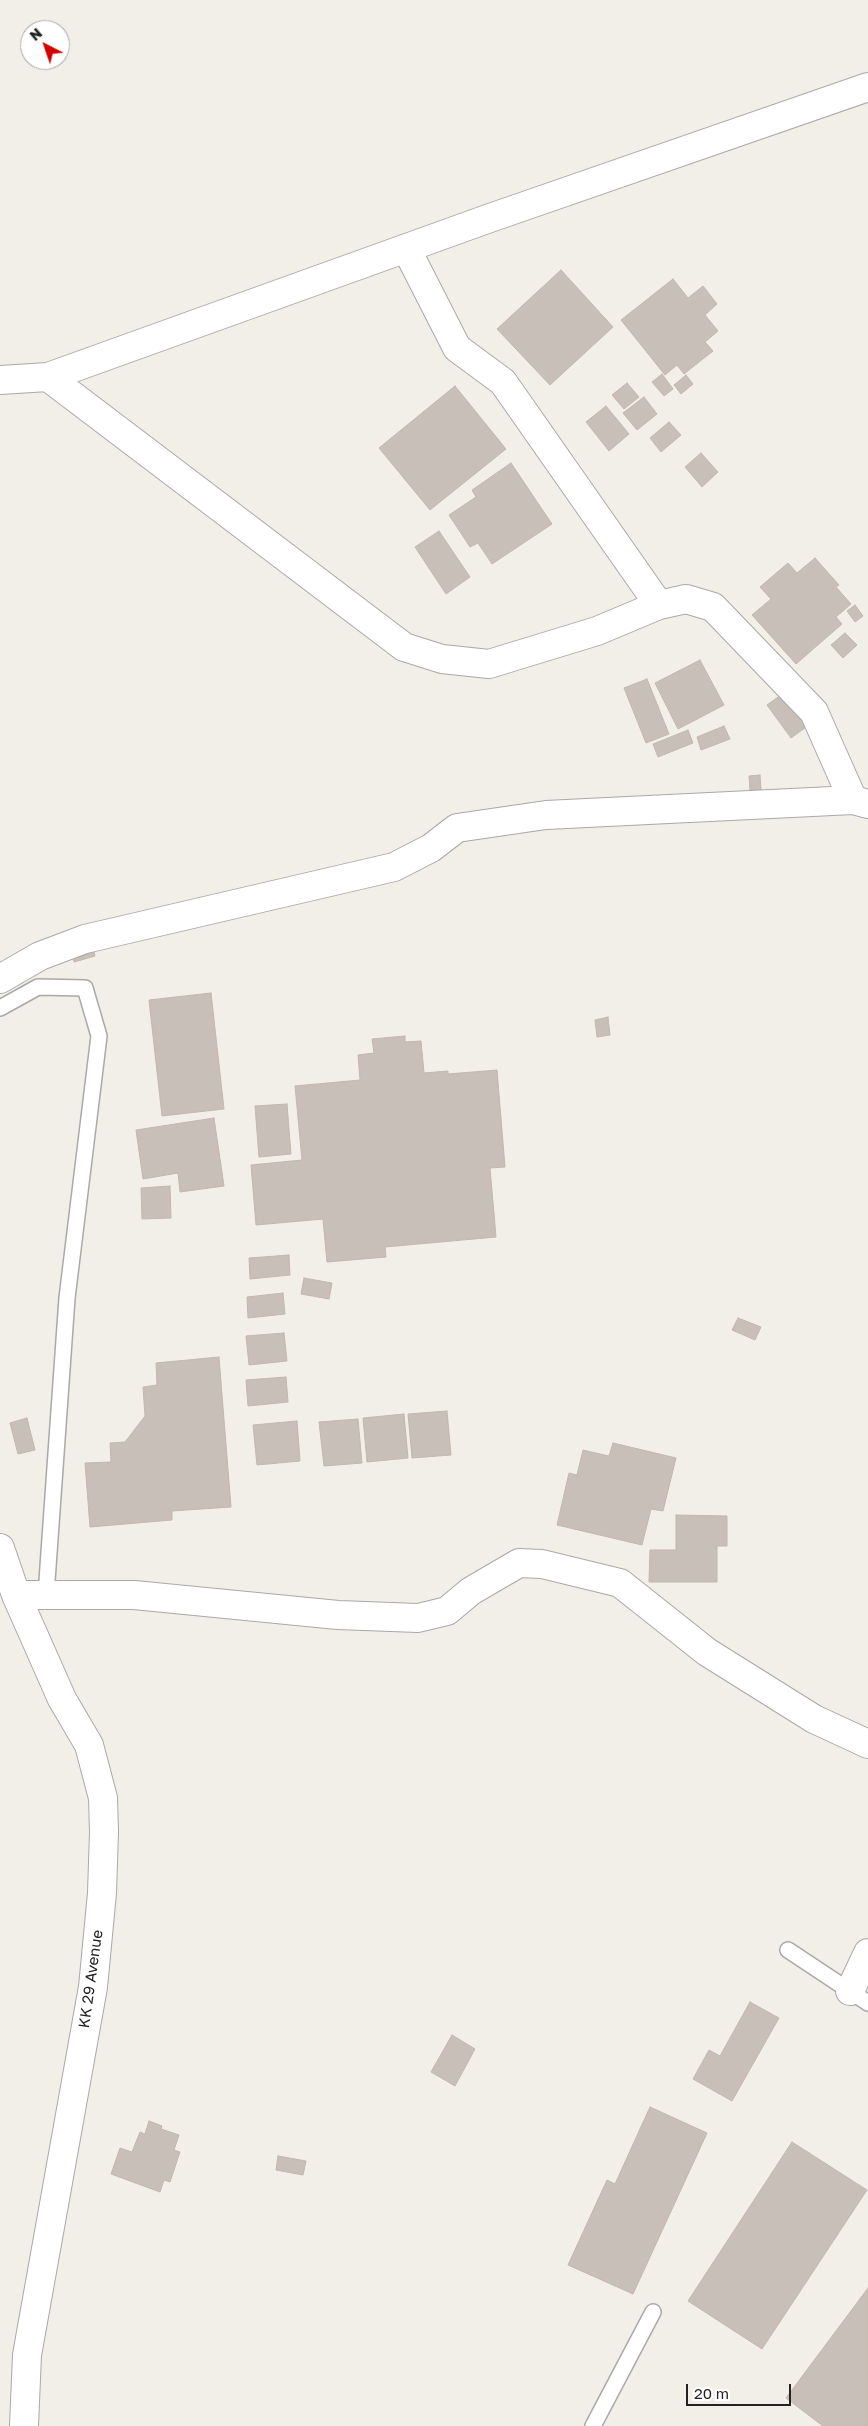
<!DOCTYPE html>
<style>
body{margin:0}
#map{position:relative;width:868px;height:2426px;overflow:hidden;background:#f2efe9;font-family:"Golos Text",sans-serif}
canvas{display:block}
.north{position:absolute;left:20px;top:20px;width:50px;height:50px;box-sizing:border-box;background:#fff;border:1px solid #a7a7a7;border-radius:50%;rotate:319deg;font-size:14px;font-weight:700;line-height:20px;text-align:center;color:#222}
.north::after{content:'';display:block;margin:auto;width:18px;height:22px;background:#d40000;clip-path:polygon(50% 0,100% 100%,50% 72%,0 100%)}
.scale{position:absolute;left:686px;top:2384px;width:105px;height:22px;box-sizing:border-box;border:2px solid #222;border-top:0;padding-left:6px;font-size:15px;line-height:18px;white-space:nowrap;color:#222;-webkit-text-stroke:4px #fff;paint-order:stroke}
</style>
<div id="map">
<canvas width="868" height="2426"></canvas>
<div class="north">N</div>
<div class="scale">20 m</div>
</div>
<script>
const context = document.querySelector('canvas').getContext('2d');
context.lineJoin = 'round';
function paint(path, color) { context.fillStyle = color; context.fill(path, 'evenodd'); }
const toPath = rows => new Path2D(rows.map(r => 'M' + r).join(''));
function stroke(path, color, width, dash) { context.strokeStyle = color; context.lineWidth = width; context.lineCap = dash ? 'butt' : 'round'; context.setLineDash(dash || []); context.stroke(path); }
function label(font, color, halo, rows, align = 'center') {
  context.font = font + ' "Golos Text",sans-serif'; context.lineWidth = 4; context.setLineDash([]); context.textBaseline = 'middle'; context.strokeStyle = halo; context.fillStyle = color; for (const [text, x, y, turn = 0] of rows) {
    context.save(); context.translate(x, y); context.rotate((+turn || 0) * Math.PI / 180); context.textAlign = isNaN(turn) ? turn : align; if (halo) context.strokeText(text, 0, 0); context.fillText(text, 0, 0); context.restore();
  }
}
const building = toPath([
 [561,270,613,327,550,385,497,329,561,270],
 [673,279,688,298,703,286,717,304,705,315,718,331,705,342,713,351,684,374,677,365,665,375,621,320,673,279],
 [662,374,673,389,664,396,652,382,662,374],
 [686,375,693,384,681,394,674,385,686,375],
 [627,383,639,397,624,409,612,395,627,383],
 [455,386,506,449,430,510,379,448,455,386],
 [644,397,657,414,637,430,623,413,644,397],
 [606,406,629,434,609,451,586,422,606,406],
 [669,422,681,435,661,452,650,438,669,422],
 [701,453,718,472,702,487,685,467,701,453],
 [511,463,552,524,492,564,478,543,470,547,449,515,476,497,472,490,511,463],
 [439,531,470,577,446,594,415,547,439,531],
 [815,558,839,585,836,587,851,604,836,617,842,624,796,664,752,615,771,599,760,587,788,563,797,573,815,558],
 [855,605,863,616,855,622,847,611,855,605],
 [845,633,857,645,843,658,831,645,845,633],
 [700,660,724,705,678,729,655,683,700,660],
 [647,679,669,734,646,743,624,688,647,679],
 [785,692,809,725,791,738,767,705,785,692],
 [724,726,730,739,701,750,697,737,724,726],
 [688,730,693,743,658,757,653,744,688,730],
 [760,775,761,790,750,791,749,776,760,775],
 [91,940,95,956,74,962,70,946,91,940],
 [211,993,224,1109,162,1116,149,1000,211,993],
 [608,1017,610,1035,597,1037,595,1020,608,1017],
 [405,1036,405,1042,421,1041,424,1073,448,1071,448,1074,497,1070,505,1167,490,1168,496,1237,385,1247,386,1257,327,1262,323,1219,256,1225,251,1165,302,1160,295,1086,360,1080,358,1055,374,1053,372,1039,405,1036],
 [287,1104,291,1154,259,1157,255,1106,287,1104],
 [214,1118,224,1186,180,1192,178,1173,143,1179,136,1130,214,1118],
 [170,1186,171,1218,142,1219,141,1188,170,1186],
 [289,1255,290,1275,250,1279,249,1258,289,1255],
 [304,1278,332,1283,329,1299,301,1294,304,1278],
 [283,1293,285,1314,248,1318,247,1297,283,1293],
 [738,1318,761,1327,755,1340,732,1330,738,1318],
 [284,1333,287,1361,249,1365,246,1336,284,1333],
 [219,1357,231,1507,172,1511,172,1520,90,1527,85,1463,111,1462,110,1443,125,1442,145,1416,143,1387,157,1385,156,1363,219,1357],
 [286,1377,288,1402,248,1406,246,1380,286,1377],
 [447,1411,451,1455,412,1458,408,1414,447,1411],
 [404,1414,408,1458,367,1462,363,1418,404,1414],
 [27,1418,35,1450,18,1454,10,1423,27,1418],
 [358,1419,362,1463,324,1466,319,1422,358,1419],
 [297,1421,300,1461,257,1465,253,1425,297,1421],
 [613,1443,676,1458,663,1511,651,1509,642,1545,557,1525,569,1473,577,1475,583,1450,609,1456,613,1443],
 [676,1515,727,1516,727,1546,717,1546,717,1582,649,1582,650,1550,676,1550,676,1515],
 [750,2002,779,2018,732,2101,693,2079,709,2050,720,2056,750,2002],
 [452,2035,475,2049,455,2086,431,2072,452,2035],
 [650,2107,707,2133,633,2294,568,2265,607,2180,615,2184,650,2107],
 [149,2121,162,2126,161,2129,179,2135,174,2150,180,2152,170,2182,164,2180,160,2192,111,2174,120,2148,132,2152,140,2132,145,2134,149,2121],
 [792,2142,867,2190,762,2349,688,2301,792,2142],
 [278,2156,306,2161,303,2175,276,2170,278,2156],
 [868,2288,868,2426,823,2426,786,2398,868,2288]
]);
paint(building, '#c7bfb8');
stroke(building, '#c4b6ab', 1);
const service = toPath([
 [0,1008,38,987,85,988,99,1036,67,1298,46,1595],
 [788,1950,868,2003],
 [593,2426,653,2312]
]);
const minor = toPath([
 [406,248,457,348,503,382,659,605],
 [48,377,404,647,442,659,489,664,597,631,659,605,686,599,713,607,814,712,853,800],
 [0,380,48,377,490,218,868,87],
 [0,979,40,956,85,939,394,867,431,848,457,828,546,815,853,800,868,804],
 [0,1548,16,1595,62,1699,89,1745,103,1798,104,1832,102,1893,93,1987,27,2355,24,2426],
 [16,1595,134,1595,338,1615,418,1618,447,1611,471,1591,519,1563,542,1564,620,1583,707,1652,814,1719,868,1744],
 [850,1991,868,1953]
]);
stroke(service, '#a9a9a9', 18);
stroke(minor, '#a9a9a9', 30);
stroke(service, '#fff', 15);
stroke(minor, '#fff', 28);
label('15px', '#222', '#fff', [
 ["KK 29 Avenue",91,1979,-82]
]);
</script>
